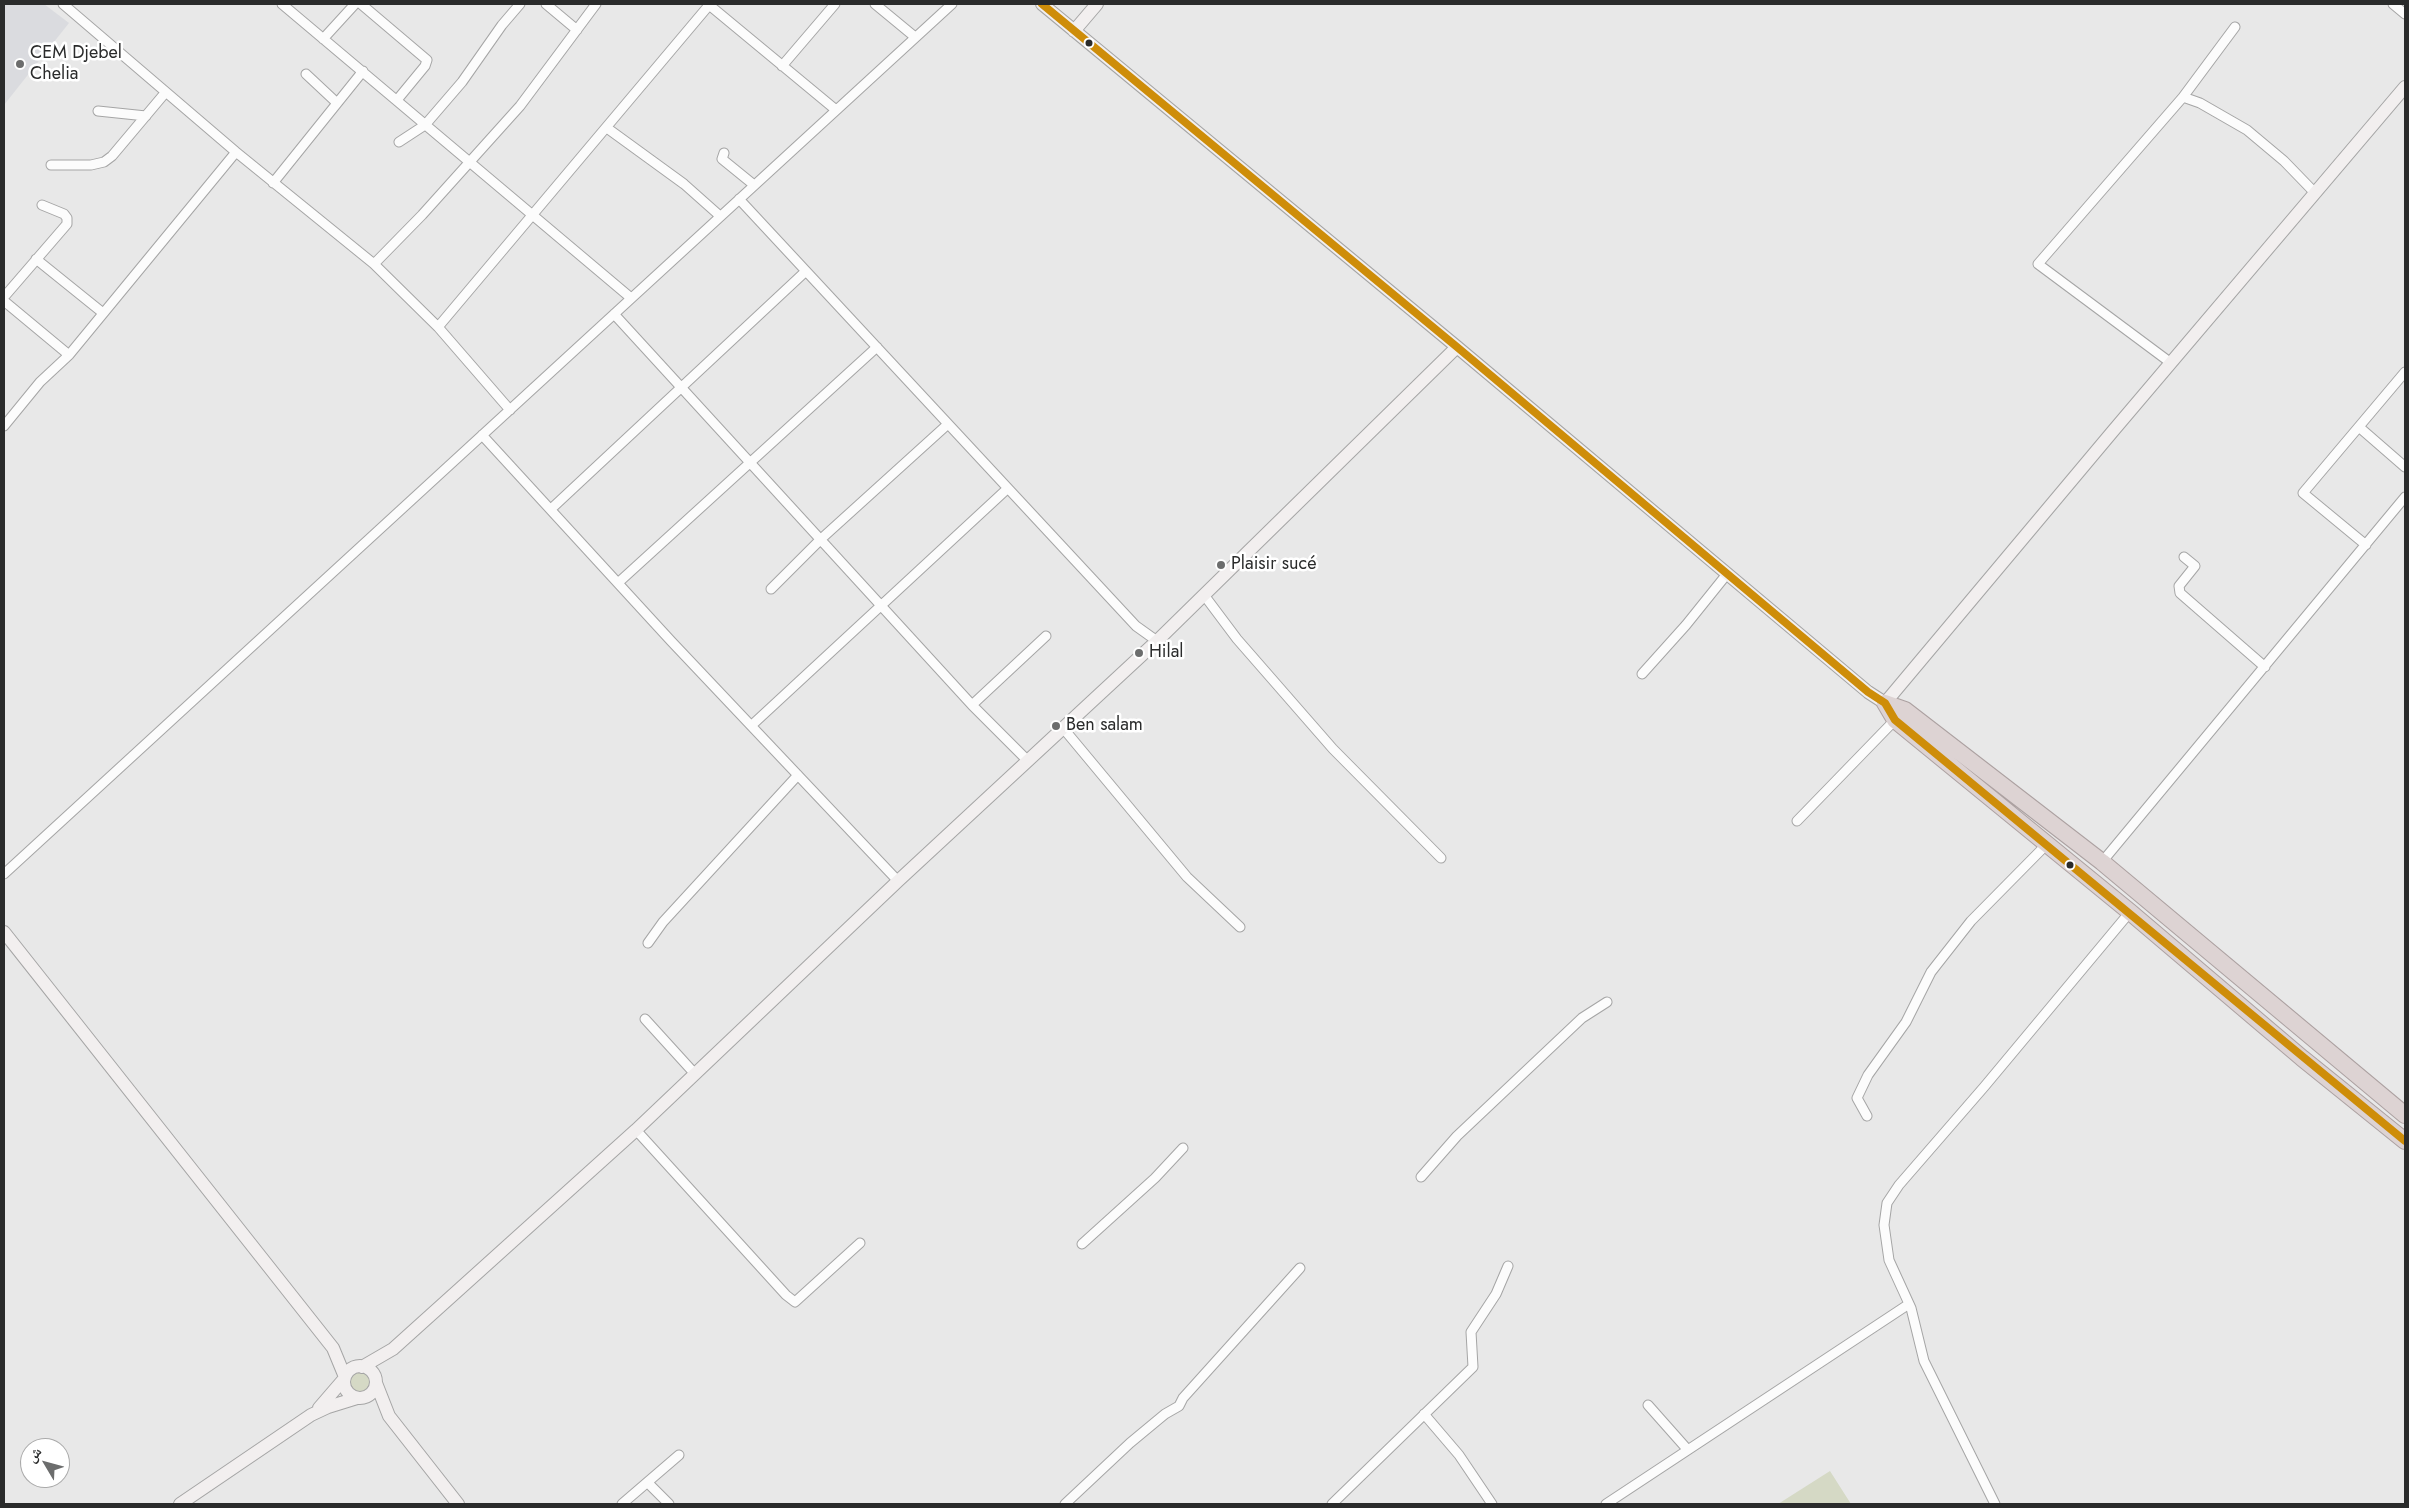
<!DOCTYPE html>
<meta charset="utf-8">
<style>
body{margin:0}
#map{position:relative;width:2409px;height:1508px;overflow:hidden;background:#e8e8e8;font-family:Jost,"Noto Naskh Arabic",sans-serif}
canvas{display:block}
.frame{position:absolute;inset:0;border:5px solid #2a2b2b;pointer-events:none}
.north{position:absolute;left:20px;top:1438px;width:50px;height:50px;box-sizing:border-box;background:#fff;border:1px solid #aaa;border-radius:50%;rotate:307deg;font-size:14px;font-weight:700;line-height:20px;text-align:center;color:#2a2b2b}
.north::after{content:'';display:block;margin:auto;width:18px;height:22px;background:#6c6d6d;clip-path:polygon(50% 0,100% 100%,50% 72%,0 100%)}
</style>
<div id="map">
<canvas width="2409" height="1508"></canvas>
<div class="frame"></div>
<div class="north">ش</div>
</div>
<script>
const context = document.querySelector('canvas').getContext('2d');
context.lineJoin = 'round';
function paint(path, color) { context.fillStyle = color; context.fill(path, 'evenodd'); }
const toPath = rows => new Path2D(rows.map(r => 'M' + r).join(''));
function stroke(path, color, width, dash) { context.strokeStyle = color; context.lineWidth = width; context.lineCap = dash ? 'butt' : 'round'; context.setLineDash(dash || []); context.stroke(path); }
function label(font, color, halo, rows, align = 'center') {
  context.font = font + ' Jost,sans-serif'; context.lineWidth = 5; context.setLineDash([]); context.textBaseline = 'middle'; context.strokeStyle = halo; context.fillStyle = color; for (const [text, x, y, turn = 0] of rows) {
    context.save(); context.translate(x, y); context.rotate((+turn || 0) * Math.PI / 180); context.textAlign = isNaN(turn) ? turn : align; if (halo) context.strokeText(text, 0, 0); context.fillText(text, 0, 0); context.restore();
  }
}
paint(toPath([
 [4,4,44,4,69,23,4,105]
]), '#dadbdf');
paint(toPath([
 '348 1382a11 11 0 1 1 22 0a11 11 0 1 1-22 0Z',
 [1830,1471,1851,1504,1778,1504]
]), '#d5d9c5');
const street = toPath([
 [63,4,236,152,374,264,438,327,510,410],
 [282,4,631,298],
 [361,4,427,60,425,66,397,100],
 [546,4,577,30],
 [708,4,836,110],
 [875,4,915,37],
 [2393,4,2405,14],
 [323,39,355,4],
 [782,66,835,4],
 [306,74,337,103],
 [2183,97,2235,27],
 [98,111,146,116],
 [607,128,684,184,720,216],
 [399,142,425,125,462,82,502,25,520,4],
 [724,153,722,159,754,185],
 [51,165,91,165,104,162,112,156,165,93],
 [273,183,363,71],
 [739,199,1136,626,1157,641],
 [36,259,103,313],
 [374,264,422,215,520,106,596,4],
 [4,297,67,224,67,218,64,214,42,205],
 [4,301,69,355,236,152],
 [614,314,972,705,1028,761],
 [438,327,710,4],
 [2171,363,2038,264,2183,97,2200,103,2247,130,2284,161,2315,193],
 [4,426,40,382,69,355],
 [2359,427,2405,467],
 [482,435,671,641,898,881],
 [551,509,806,271],
 [2366,545,2303,493,2405,372],
 [2184,557,2195,566,2179,586,2180,593,2265,667],
 [619,582,877,347],
 [771,589,821,539,948,424],
 [1204,595,1237,639,1333,749,1441,858],
 [1642,674,1686,625,1727,574],
 [972,705,1046,636],
 [752,725,1007,489],
 [1063,728,1187,877,1240,927],
 [1797,821,1895,720],
 [2102,862,2405,497],
 [4,874,952,4],
 [648,943,663,922,798,775],
 [645,1019,695,1074],
 [1867,1116,1857,1098,1868,1075,1906,1022,1931,972,1971,921,2047,844],
 [636,1130,786,1295,795,1302,860,1243],
 [1421,1177,1457,1136,1582,1018,1607,1002],
 [1082,1244,1155,1178,1183,1148],
 [1648,1405,1687,1449],
 [1424,1414,1459,1455,1492,1504],
 [648,1483,669,1504],
 [622,1504,679,1455],
 [1065,1504,1130,1443,1165,1414,1179,1406,1183,1398,1300,1268],
 [1332,1504,1473,1367,1471,1332,1496,1294,1508,1266],
 [1606,1504,1909,1304],
 [1995,1504,1924,1361,1911,1308,1889,1260,1884,1225,1887,1203,1899,1185,1984,1087,2130,912]
]);
const secondary = toPath([
 [1042,4,1457,347,1868,692,1885,703,2113,431,2405,87],
 [1074,31,1097,4],
 [4,932,333,1348,345,1377],
 '344 1382a16 16 0 1 1 32 0a16 16 0 1 1-32 0Z',
 [362,1367,393,1349,636,1130,898,881,1157,641,1457,347],
 [376,1383,389,1416,458,1504],
 [319,1408,344,1379],
 [180,1504,311,1415,328,1407,357,1398]
]);
const highway = toPath([
 [1885,703,1895,720,2130,912,2302,1058,2405,1141],
 [1885,703,1905,710,2102,862,2405,1115]
]);
stroke(street, '#a5a5a5', 11);
stroke(secondary, '#a5a5a5', 14);
stroke(highway, '#aca1a1', 18);
stroke(street, '#fcfcfc', 9);
stroke(secondary, '#f2efef', 12);
stroke(highway, '#ddd3d3', 16);
stroke(toPath([
 [1042,4,1457,347,1868,692,1885,703,1895,720,2405,1141]
]), '#ce8d09', 8);
for (const [x, y, r, color] of [
 [1089,43,4.5,"#2a2b2b"],
 [20,64,5,"#6c6d6d"],
 [1221,565,5,"#6c6d6d"],
 [1139,653,5,"#6c6d6d"],
 [1056,726,5,"#6c6d6d"],
 [2070,865,4.5,"#2a2b2b"]
]) { const dot = new Path2D(); dot.arc(x, y, r, 0, 2 * Math.PI); context.fillStyle = color; context.fill(dot); stroke(dot, '#fff', 2); }
label('18px', '#2a2b2b', '#fff', [
 ["CEM Djebel",30,54],
 ["Chelia",30,75],
 ["Plaisir sucé",1231,565],
 ["Hilal",1149,653],
 ["Ben salam",1066,726]
], 'left');
</script>
